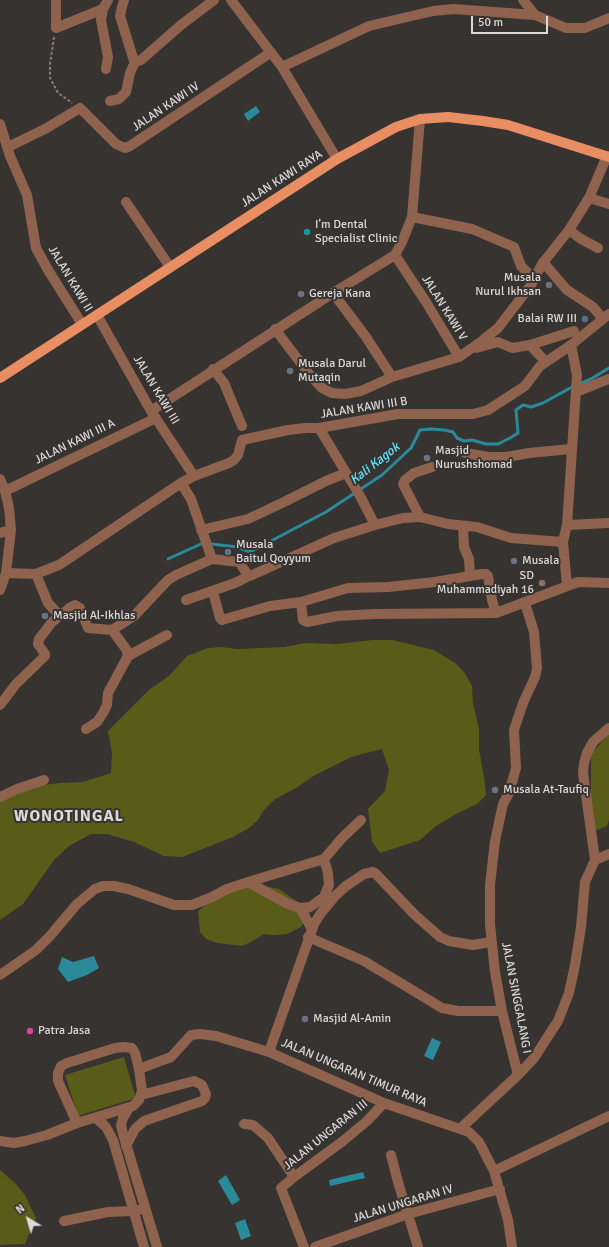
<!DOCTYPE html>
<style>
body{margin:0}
#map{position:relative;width:609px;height:1247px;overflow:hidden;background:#363331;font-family:Signika,sans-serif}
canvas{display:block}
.north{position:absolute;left:8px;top:1199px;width:40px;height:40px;-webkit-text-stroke:3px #363331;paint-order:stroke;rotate:322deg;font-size:11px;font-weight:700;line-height:16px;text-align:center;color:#dcdad9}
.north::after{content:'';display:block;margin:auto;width:14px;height:18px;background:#dcdad9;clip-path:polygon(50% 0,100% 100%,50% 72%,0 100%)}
.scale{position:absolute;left:471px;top:16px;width:77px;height:18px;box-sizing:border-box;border:2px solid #dcdad9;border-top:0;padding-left:5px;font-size:12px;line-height:14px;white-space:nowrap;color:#dcdad9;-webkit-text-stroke:3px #363331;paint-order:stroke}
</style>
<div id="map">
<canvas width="609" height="1247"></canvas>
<div class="north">N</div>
<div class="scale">50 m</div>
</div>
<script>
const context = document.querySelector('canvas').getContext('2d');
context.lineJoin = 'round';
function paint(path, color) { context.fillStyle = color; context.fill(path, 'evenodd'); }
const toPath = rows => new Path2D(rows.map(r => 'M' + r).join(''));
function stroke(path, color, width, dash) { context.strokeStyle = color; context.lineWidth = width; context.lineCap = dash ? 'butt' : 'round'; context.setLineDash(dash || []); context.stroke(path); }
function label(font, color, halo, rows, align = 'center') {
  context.font = font + ' Signika,sans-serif'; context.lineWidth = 4; context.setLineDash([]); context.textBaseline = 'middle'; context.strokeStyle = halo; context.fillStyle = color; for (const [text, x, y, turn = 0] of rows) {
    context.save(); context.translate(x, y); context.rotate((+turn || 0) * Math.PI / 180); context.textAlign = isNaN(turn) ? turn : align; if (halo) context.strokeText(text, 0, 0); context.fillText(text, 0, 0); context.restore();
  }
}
paint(toPath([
 [373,640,393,640,434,650,455,663,464,672,472,686,473,703,479,729,479,749,485,784,486,795,477,804,456,814,436,826,420,840,380,853,372,841,368,809,385,791,389,770,382,749,351,757,315,775,296,788,275,799,263,811,258,820,249,828,233,837,182,857,164,856,134,842,107,834,91,834,69,846,54,860,23,904,0,920,0,800,42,785,61,783,83,782,111,773,112,753,108,731,149,690,170,675,187,656,208,648,222,647,237,649,285,647,305,643,337,644],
 [609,734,609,820,607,826,594,831,591,810,591,754],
 [255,884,279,889,311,911,301,927,287,934,274,935,264,934,251,942,242,946,217,943,206,939,200,932,198,911,209,902,238,889],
 [124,1057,136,1098,78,1116,65,1075],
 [0,1170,16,1184,25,1195,36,1218,25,1244,0,1245]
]), '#585c18');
paint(toPath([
 [256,106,260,112,248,121,244,114],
 [94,956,99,968,87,975,68,982,58,969,62,957,73,962],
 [432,1038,441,1042,433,1060,424,1056],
 [363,1172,365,1178,330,1186,329,1180],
 [226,1175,240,1200,232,1205,218,1181],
 [245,1219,251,1236,241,1240,235,1223]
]), '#2b8a9a');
stroke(toPath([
 [168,559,203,543,237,547,250,552,326,512,382,475,411,448,420,430,431,429,444,430,453,432,457,438,464,441,472,440,486,444,498,444,510,438,518,433,516,410,523,405,531,407,543,403,572,387,591,379,609,368]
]), '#2b8a9a', 3);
stroke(toPath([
 [54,37,50,64,50,78,58,93,72,103]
]), '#827f7e', 2, [3, 2]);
stroke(toPath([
 [56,0,56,28,103,9,108,0],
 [124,0,122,7,120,16,134,61],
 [231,0,282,67,337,159],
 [523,0,535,15],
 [103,9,101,20,108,57,106,69],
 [134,61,135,62,141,60,181,25,214,0],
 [282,67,369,26,433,11,454,9,535,15,566,28,585,28,609,18],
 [110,101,119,99,126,92,130,73,135,62],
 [0,124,10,156,27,195,36,248,48,270,82,324],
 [8,147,45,129,80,108,116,144,125,148,130,146,270,53],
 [589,198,609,204],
 [126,202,170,267],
 [412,217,472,229,514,247,521,266,533,278],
 [569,230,581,239,598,248],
 [543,262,567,290,593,307,603,319],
 [333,293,366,337,392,377,459,357,426,302,395,255],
 [97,315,151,411,194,476],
 [275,329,309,374,322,388,332,393,345,394,361,391,392,377],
 [530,345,546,362],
 [476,348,498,342,512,348,530,345,574,331],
 [459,357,482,341,498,328,531,285,542,264,569,230,589,198,607,156],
 [213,369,224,383,242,426],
 [576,392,609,379],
 [151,411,333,293,395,255,402,242,412,217,420,119],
 [319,428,359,494,375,525],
 [465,453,489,457,507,457,529,453,571,449],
 [0,479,5,491,9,508,11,530,6,573,0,590],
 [181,483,191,499,212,559],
 [5,491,156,418],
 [420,517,403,484,405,480,414,473,432,467],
 [567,525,609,523],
 [463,526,464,547,469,559,470,576,482,574,486,574,488,576,492,600,496,613,578,582,609,583],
 [201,530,248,519,282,503,326,481,346,473],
 [0,533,11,530],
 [6,573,36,574,59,565,181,483,194,476,229,463,234,460,238,455,242,440,288,430,306,428,319,428,398,414,473,414,488,410,525,386,540,366,546,362,571,345,609,314],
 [36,574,48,603,60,616],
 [567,586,563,542,567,525,577,375,571,345],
 [213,592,220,618,222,620,270,606,301,602,348,588,388,587,435,582,470,576],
 [186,600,235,583,249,576],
 [301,602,303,620,307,622,337,616,375,614,496,613],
 [128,656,167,635],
 [0,705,16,684,45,656,45,654,38,644,39,639,52,622,71,607,75,605,80,608,88,628,112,630,134,616,168,580,176,575,212,559,239,562,248,575,250,576,334,538,375,525,403,518,420,517,448,524,477,527,511,538,563,542],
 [86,729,97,722,103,713,107,705,108,693,128,656,126,649,112,630],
 [0,797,17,789,44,780],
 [595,860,583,773,584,763,587,753,593,742,609,728],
 [248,882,288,904,300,908,310,907,324,897,329,885,328,873,324,859],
 [300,908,312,929],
 [308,937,364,961,442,1008,458,1011,502,1011],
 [0,975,36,950,50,936,77,904,95,889,103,886,114,886,128,889,174,905,192,905,212,897,227,889,248,882,324,859,342,838,361,820],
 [269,1052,314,924,321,913,335,896,346,886,364,874,373,872,376,874,415,915,440,937,449,941,473,945,491,942],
 [139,1069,171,1057,191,1035,200,1034,216,1036,269,1052,384,1103,469,1132,479,1142,494,1171,508,1220,512,1247],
 [518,1075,502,1011,495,972,490,924,490,885,495,841,503,804,509,793,516,768,514,730,523,703,535,677,537,668,534,632,525,603],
 [129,1108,123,1118,121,1125,123,1134,157,1247],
 [96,1118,106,1127,113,1140,144,1247],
 [244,1124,253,1125,268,1138,294,1177],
 [461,1128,518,1075,534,1058,558,1021,569,993,575,965,581,927,585,882,595,860,609,854],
 [0,1141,14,1143,25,1141,47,1135,77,1123,133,1106,139,1100,142,1091,139,1069,135,1053,132,1048,124,1047,115,1048,67,1063,61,1066,58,1073,58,1081,77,1123],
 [126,1146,135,1129,144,1121,202,1101,205,1098,206,1094,202,1085,194,1081,141,1095],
 [391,1155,398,1182,418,1247],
 [494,1171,609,1116],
 [64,1221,108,1212,133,1211,139,1210],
 [304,1247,281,1188,294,1177,343,1141,367,1121,384,1103],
 [315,1247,408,1214,500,1189]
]), '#8f624e', 10);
stroke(toPath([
 [0,378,337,159,396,127,420,119,448,117,483,121,508,125,609,157]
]), '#e98d62', 10);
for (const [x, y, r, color] of [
 [307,232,4,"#0f9aa8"],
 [549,285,4,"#6b7280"],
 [301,294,4,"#6b7280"],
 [585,319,4,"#5c6f8a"],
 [290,371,4,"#6b7280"],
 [427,458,4,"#6b7280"],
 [228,552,4,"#6b7280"],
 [514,561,4,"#6b7280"],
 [542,583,4,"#8d6e63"],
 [45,616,4,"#6b7280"],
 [495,790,4,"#6b7280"],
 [305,1019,4,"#6b7280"],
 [30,1031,4,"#d1479c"]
]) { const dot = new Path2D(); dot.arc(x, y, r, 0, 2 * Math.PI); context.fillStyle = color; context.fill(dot); stroke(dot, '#363331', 1.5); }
label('12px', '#dcdad9', '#363331', [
 ["JALAN KAWI IV",166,107,-34],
 ["JALAN KAWI RAYA",282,179,-33],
 ["JALAN KAWI II",70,279,59],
 ["JALAN KAWI V",444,308,58],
 ["JALAN KAWI III",156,390,59],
 ["JALAN KAWI III B",364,408,-9],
 ["JALAN KAWI III A",75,442,-26],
 ["JALAN SINGGALANG I",516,998,79],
 ["JALAN UNGARAN TIMUR RAYA",354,1073,23],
 ["JALAN UNGARAN III",326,1135,-39],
 ["JALAN UNGARAN IV",403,1204,-17]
]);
label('12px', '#dcdad9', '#363331', [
 ["I'm Dental",315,225],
 ["Specialist Clinic",315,239],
 ["Musala",541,278,"right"],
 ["Nurul Ikhsan",541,292,"right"],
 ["Gereja Kana",309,294],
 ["Balai RW III",577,319,"right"],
 ["Musala Darul",298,364],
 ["Mutaqin",298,378],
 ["Masjid",435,451],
 ["Nurushshomad",435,465],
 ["Musala",236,545],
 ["Baitul Qoyyum",236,559],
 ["Musala",522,561],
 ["SD",534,576,"right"],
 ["Muhammadiyah 16",534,590,"right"],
 ["Masjid Al-Ikhlas",53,616],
 ["Musala At-Taufiq",503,790],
 ["Masjid Al-Amin",313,1019],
 ["Patra Jasa",38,1031]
], 'left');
label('italic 13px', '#61e5fc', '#363331', [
 ["Kali Kagok",375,464,-38]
]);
context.letterSpacing = '1px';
label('bold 16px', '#dcdad9', '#363331', [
 ["WONOTINGAL",69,817]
]);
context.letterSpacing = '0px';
</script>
